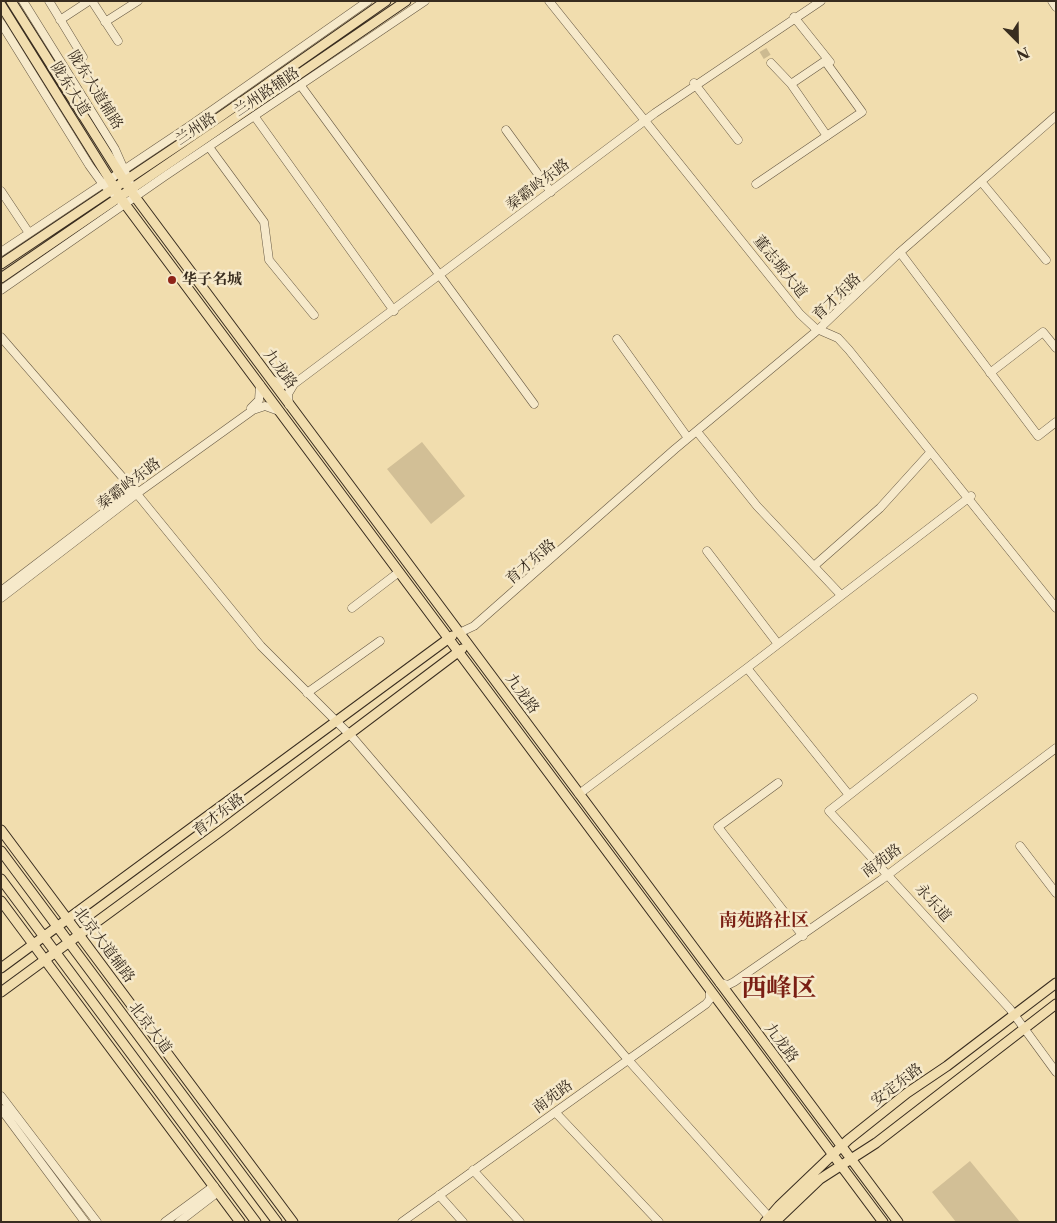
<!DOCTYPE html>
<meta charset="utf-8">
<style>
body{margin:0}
#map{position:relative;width:1057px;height:1223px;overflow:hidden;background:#f1ddae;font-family:"Libre Caslon Text",serif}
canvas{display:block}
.frame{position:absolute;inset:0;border:2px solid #382c1f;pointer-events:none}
.north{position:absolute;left:992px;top:15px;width:50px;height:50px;-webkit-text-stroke:4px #f6e9ca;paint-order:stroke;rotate:157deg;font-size:14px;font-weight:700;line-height:20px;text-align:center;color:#382c1f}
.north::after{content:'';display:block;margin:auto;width:18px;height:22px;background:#382c1f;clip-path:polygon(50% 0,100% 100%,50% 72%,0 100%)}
</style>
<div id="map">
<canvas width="1057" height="1223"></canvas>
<div class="frame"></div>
<div class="north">N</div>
</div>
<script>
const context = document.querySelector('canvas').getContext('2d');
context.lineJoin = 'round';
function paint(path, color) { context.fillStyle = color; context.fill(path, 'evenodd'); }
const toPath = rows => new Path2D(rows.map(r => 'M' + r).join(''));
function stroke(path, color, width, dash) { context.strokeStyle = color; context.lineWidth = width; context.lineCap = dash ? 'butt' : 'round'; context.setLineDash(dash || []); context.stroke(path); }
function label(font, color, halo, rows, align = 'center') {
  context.font = font + ' "Libre Caslon Text","Noto Serif SC",serif'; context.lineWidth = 5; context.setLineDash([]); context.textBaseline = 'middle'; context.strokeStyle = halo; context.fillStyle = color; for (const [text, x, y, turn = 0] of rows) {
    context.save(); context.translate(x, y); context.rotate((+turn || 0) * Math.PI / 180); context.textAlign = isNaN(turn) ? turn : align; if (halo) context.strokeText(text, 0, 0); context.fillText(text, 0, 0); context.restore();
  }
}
paint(toPath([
 [422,442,465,496,431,524,387,469],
 [970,1161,1020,1222,956,1222,932,1192]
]), '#d2bf96');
stroke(toPath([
 [763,50,771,63]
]), '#ccba91', 8, [8, 4]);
const minor = toPath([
 [23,1,115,149,134,192],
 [49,1,83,57],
 [92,1,118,41],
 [549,1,800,314,815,328,838,338,849,350,1056,608],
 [1052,1,1056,7],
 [794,17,830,62],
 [60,20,89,1],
 [105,22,138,1],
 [1,23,89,165,102,183,121,201],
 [771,63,791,84,827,136],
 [694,83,738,140],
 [301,86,534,404],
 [255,117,394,311],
 [506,130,551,192],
 [209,147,264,222,269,260,314,315],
 [756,184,862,112,825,61,791,84],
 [984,185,1046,260],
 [1,191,29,233],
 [1,252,191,125,368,1],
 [902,255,1038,436,1056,422],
 [1,290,165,176,425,1],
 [1,337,137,494,261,646,354,739,630,1062,769,1217],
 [617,339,688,438],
 [990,373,1043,332,1056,348],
 [272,380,283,385,295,380],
 [289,405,288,394,294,384,655,113,821,1],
 [251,408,259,400,260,385],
 [699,434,757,506,840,594],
 [707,551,778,644],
 [814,566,880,508,928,455],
 [1,591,124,497,136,490],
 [1,598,139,492,253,410,265,406,279,411],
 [352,608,399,572],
 [459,633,474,626,675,449,819,329,899,253,1056,116],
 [747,668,849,795],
 [307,693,380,641],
 [973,698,829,811,1010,1009,1056,1072],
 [778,783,718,827,803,936],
 [579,794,747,668,971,496],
 [1020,846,1056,893],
 [720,983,728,985,734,982,881,880,1056,748],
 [1,1096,97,1222],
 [1,1109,85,1222],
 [556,1113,659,1222],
 [473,1170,520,1222],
 [439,1195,463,1222],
 [165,1222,214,1186],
 [179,1222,218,1192],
 [402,1222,706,1004,710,999,710,990]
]);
const major = toPath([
 [11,1,130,190,898,1222],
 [1,5,125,204,883,1222],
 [1,264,204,128,386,1],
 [1,278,406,1],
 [1,830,293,1222],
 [1,851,277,1222],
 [1,879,256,1222],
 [1,901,240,1222],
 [1,968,452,636],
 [1,992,222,830,462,649],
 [765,1222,779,1206,848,1140,907,1093,947,1066,1056,983],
 [775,1222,820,1179,876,1143,1056,1004]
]);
stroke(minor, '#665843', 9);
stroke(major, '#382c1f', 11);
stroke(minor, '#f6e9ca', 8);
stroke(major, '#f1ddae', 9);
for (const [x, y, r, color] of [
 [172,280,5,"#8f2418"]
]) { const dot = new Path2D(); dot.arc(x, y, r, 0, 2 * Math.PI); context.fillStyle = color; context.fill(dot); stroke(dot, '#f6e9ca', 2); }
label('15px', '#382c1f', '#f6e9ca', [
 ["陇东大道",70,89,58],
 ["陇东大道辅路",95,90,58],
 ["兰州路辅路",267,92,-34],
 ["兰州路",196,129,-34],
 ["秦霸岭东路",538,185,-37],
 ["董志塬大道",780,267,51],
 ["育才东路",837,297,-44],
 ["九龙路",280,369,53],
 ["秦霸岭东路",129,484,-37],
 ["育才东路",531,562,-41],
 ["九龙路",522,694,54],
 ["育才东路",219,815,-37],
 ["南苑路",882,861,-36],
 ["永乐道",933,903,48],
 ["北京大道辅路",104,945,53],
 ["北京大道",150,1028,53],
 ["九龙路",781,1043,53],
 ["安定东路",897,1085,-37],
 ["南苑路",553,1097,-36]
]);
label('bold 15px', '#382c1f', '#f6e9ca', [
 ["华子名城",182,280]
], 'left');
label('bold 18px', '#7a1f14', '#f6e9ca', [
 ["南苑路社区",764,921]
]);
label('bold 25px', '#7a1f14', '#f6e9ca', [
 ["西峰区",779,989]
]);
</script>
